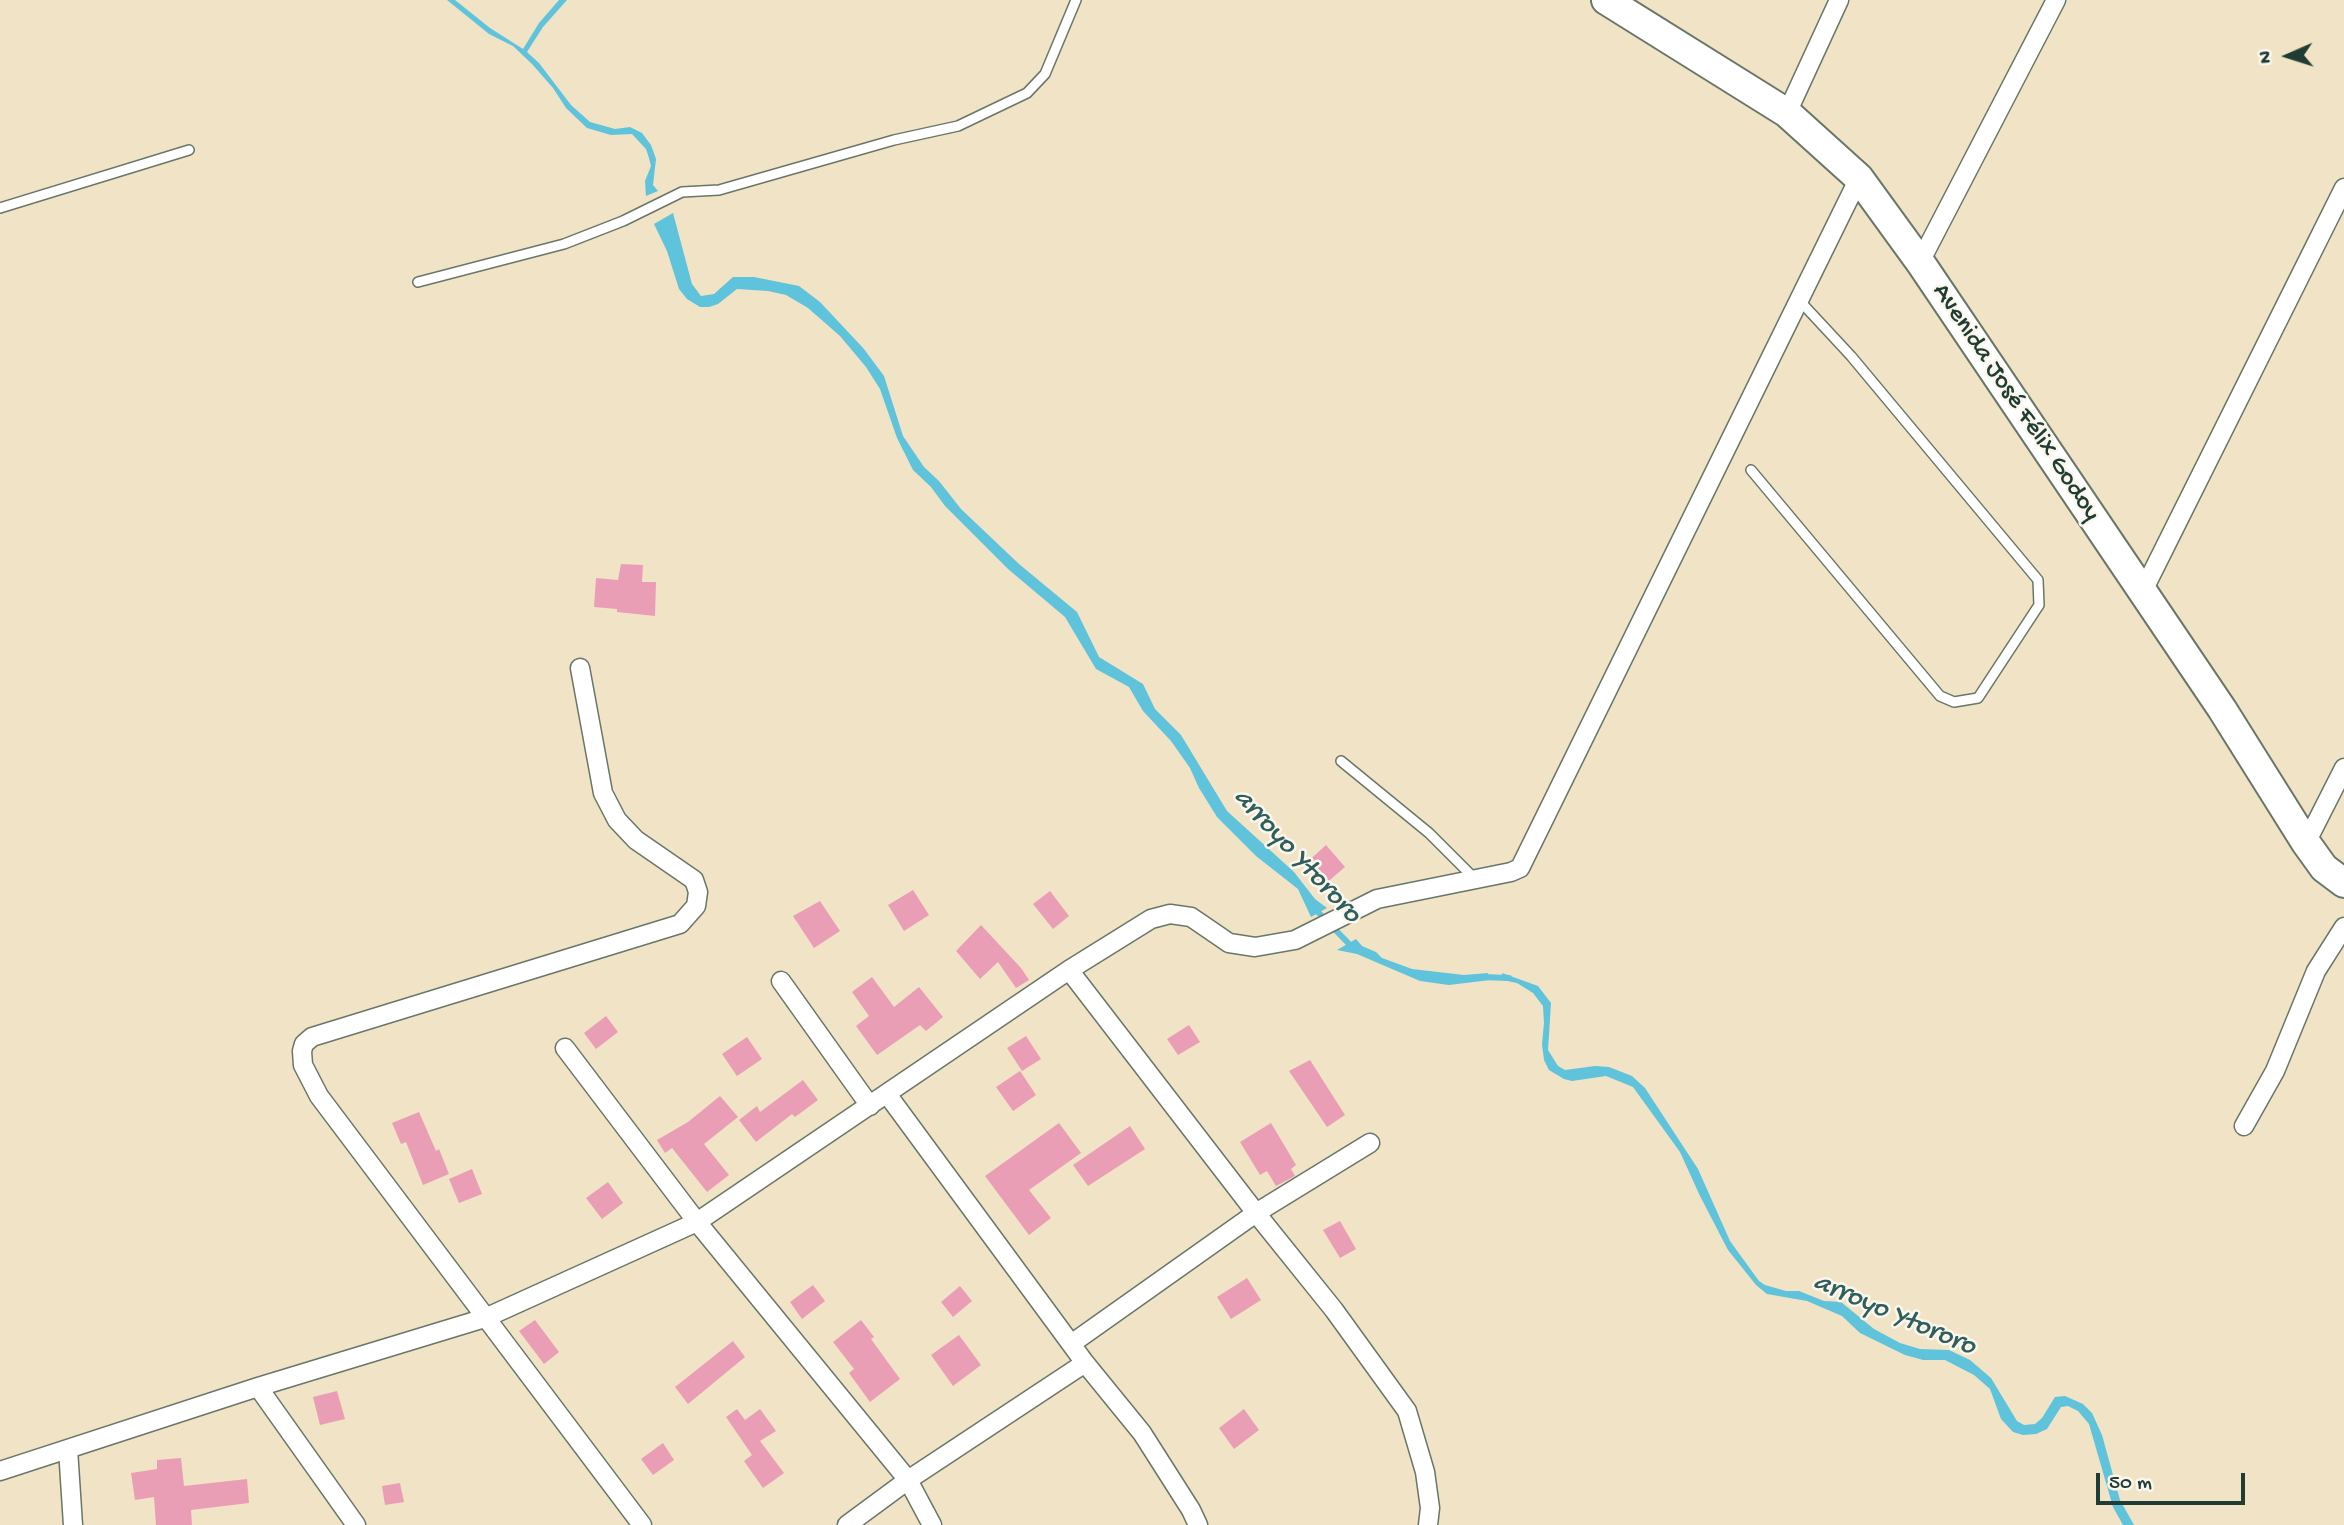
<!DOCTYPE html>
<meta charset="utf-8">
<style>
body{margin:0}
#map{position:relative;width:2344px;height:1525px;overflow:hidden;background:#f0e3c6;font-family:"Gochi Hand",sans-serif}
canvas{display:block}
.north{position:absolute;left:2253px;top:21px;width:70px;height:70px;-webkit-text-stroke:5px #fbf7ec;paint-order:stroke;rotate:267deg;font-size:19px;font-weight:700;line-height:28px;text-align:center;color:#1f3d34}
.north::after{content:'';display:block;margin:auto;width:24px;height:32px;background:#1f3d34;clip-path:polygon(50% 0,100% 100%,50% 72%,0 100%)}
.scale{position:absolute;left:2096px;top:1473px;width:149px;height:32px;box-sizing:border-box;border:4px solid #1f3d34;border-top:0;padding-left:9px;font-size:21px;line-height:24px;white-space:nowrap;color:#1f3d34;-webkit-text-stroke:5px #fbf7ec;paint-order:stroke}
</style>
<div id="map">
<canvas width="2344" height="1525"></canvas>
<div class="north">N</div>
<div class="scale">50 m</div>
</div>
<script>
const context = document.querySelector('canvas').getContext('2d');
context.lineJoin = 'round';
function paint(path, color) { context.fillStyle = color; context.fill(path, 'evenodd'); }
const toPath = rows => new Path2D(rows.map(r => 'M' + r).join(''));
function stroke(path, color, width, dash) { context.strokeStyle = color; context.lineWidth = width; context.lineCap = dash ? 'butt' : 'round'; context.setLineDash(dash || []); context.stroke(path); }
function label(font, color, halo, rows, align = 'center') {
  context.font = font + ' "Gochi Hand",sans-serif'; context.lineWidth = 5; context.setLineDash([]); context.textBaseline = 'middle'; context.strokeStyle = halo; context.fillStyle = color; for (const [text, x, y, turn = 0] of rows) {
    context.save(); context.translate(x, y); context.rotate((+turn || 0) * Math.PI / 180); context.textAlign = isNaN(turn) ? turn : align; if (halo) context.strokeText(text, 0, 0); context.fillText(text, 0, 0); context.restore();
  }
}
paint(toPath([
 [447,0,455,0,490,28,523,49,539,23,559,0,567,0,543,27,527,52,539,63,571,105,590,122,615,129,630,127,642,133,651,145,656,159,653,185,658,191,646,196,645,181,651,166,649,158,646,149,632,134,611,135,587,128,566,108,553,88,532,64,513,46,489,34],
 [673,213,692,284,701,296,714,294,733,277,754,277,799,286,820,302,864,349,884,376,903,436,924,467,939,481,961,509,1019,564,1077,612,1099,657,1143,684,1155,709,1181,735,1227,811,1294,872,1315,899,1327,908,1311,917,1298,889,1256,856,1217,817,1199,788,1190,768,1171,741,1143,711,1129,687,1096,669,1065,617,1008,569,945,506,931,487,913,470,897,438,880,389,866,367,840,336,808,308,786,295,768,291,737,289,718,304,709,307,700,307,687,299,679,289,667,251,654,224],
 [1356,939,1362,946,1376,952,1382,958,1412,969,1464,975,1488,973,1490,980,1449,985,1420,981,1357,954,1337,950],
 [1502,973,1538,986,1551,1003,1548,1050,1558,1066,1565,1070,1595,1066,1609,1067,1632,1076,1645,1088,1698,1169,1730,1241,1759,1281,1765,1285,1786,1291,1799,1291,1824,1301,1841,1302,1874,1329,1900,1343,1920,1349,1949,1350,1970,1360,1991,1378,2017,1421,2024,1425,2035,1424,2042,1418,2055,1397,2065,1396,2083,1404,2092,1413,2102,1435,2120,1500,2134,1525,2123,1525,2113,1507,2089,1424,2078,1411,2068,1406,2061,1407,2047,1429,2036,1434,2023,1435,2013,1432,2001,1419,1990,1389,1974,1375,1945,1360,1923,1360,1905,1355,1860,1333,1842,1316,1807,1301,1767,1294,1756,1285,1728,1250,1700,1196,1680,1152,1633,1087,1606,1076,1572,1081,1564,1079,1549,1070,1544,1060,1542,1044,1544,1023,1543,1006,1533,993,1517,983,1503,980]
]), '#5ec3db');
stroke(toPath([
 [1313,907,1352,947],
 [1482,977,1509,978]
]), '#5ec3db', 6);
paint(toPath([
 [621,564,643,565,642,582,656,582,655,616,617,612,617,609,594,607,596,578,618,580],
 [1326,845,1345,867,1323,886,1304,865],
 [913,890,929,915,904,931,888,905],
 [1050,891,1069,916,1053,929,1033,904],
 [820,901,840,931,814,948,793,916],
 [981,925,1021,968,1029,980,1016,988,998,962,980,979,956,951],
 [872,977,894,1007,919,987,943,1017,926,1031,920,1025,877,1055,856,1026,869,1016,852,992],
 [606,1016,618,1032,596,1049,584,1033],
 [1189,1025,1200,1042,1178,1055,1167,1039],
 [1026,1036,1041,1059,1022,1071,1007,1048],
 [747,1037,762,1059,737,1076,722,1054],
 [1310,1060,1345,1115,1327,1127,1289,1071],
 [1020,1071,1036,1095,1013,1111,996,1087],
 [803,1080,818,1100,795,1117,792,1114,756,1142,739,1120,757,1106,760,1112],
 [720,1096,738,1117,704,1144,729,1175,707,1192,672,1148,665,1153,657,1140,688,1122],
 [419,1112,436,1151,439,1149,449,1174,423,1185,406,1142,401,1144,392,1123],
 [1059,1123,1081,1153,1029,1190,1051,1218,1029,1235,985,1176],
 [1271,1123,1296,1165,1291,1169,1295,1176,1276,1186,1267,1171,1260,1175,1240,1142],
 [1130,1126,1145,1149,1088,1186,1073,1165],
 [472,1169,482,1194,459,1203,449,1179],
 [608,1182,623,1203,602,1219,586,1198],
 [1340,1221,1356,1249,1340,1258,1323,1230],
 [1247,1278,1261,1300,1231,1319,1217,1297],
 [813,1285,825,1301,802,1319,790,1302],
 [960,1286,972,1301,953,1317,941,1302],
 [535,1320,559,1352,544,1364,519,1331],
 [861,1320,874,1337,871,1339,900,1379,870,1402,849,1373,854,1369,833,1342],
 [959,1335,981,1365,953,1386,931,1355],
 [733,1341,745,1357,688,1404,675,1387],
 [337,1391,345,1419,320,1425,313,1397],
 [737,1409,745,1420,760,1409,776,1431,760,1441,784,1473,763,1488,744,1461,752,1455,726,1417],
 [1244,1409,1259,1430,1234,1449,1219,1428],
 [663,1443,674,1460,653,1475,641,1459],
 [181,1458,184,1486,247,1479,249,1503,191,1510,192,1525,156,1525,154,1497,135,1500,131,1473,157,1469,157,1460],
 [400,1483,404,1502,385,1505,382,1486]
]), '#ea9eb6');
const service = toPath([
 [0,208,189,150],
 [418,282,564,244,623,221,682,192,719,190,894,140,958,126,1027,93,1045,74,1076,0],
 [1751,470,1940,696,1954,702,1978,698,2039,605,2038,580,1851,356,1799,300],
 [1341,761,1429,833,1474,878]
]);
const minor = toPath([
 [1787,113,1839,0],
 [1920,262,2056,0],
 [2142,593,2344,188],
 [580,668,603,793,617,820,636,840,694,880,698,892,696,906,680,924,312,1037,304,1044,302,1051,303,1065,319,1096,642,1525],
 [2306,843,2344,768],
 [1069,970,1256,1213,1334,1310,1407,1411,1425,1472,1430,1508,1428,1525],
 [781,981,870,1106],
 [565,1048,697,1222,908,1480,932,1525],
 [887,1094,1085,1363,1142,1433,1191,1510,1198,1525],
 [2244,1126,2275,1071,2316,971,2344,927],
 [1071,1344,1256,1213,1370,1143],
 [258,1387,356,1525],
 [68,1449,73,1525],
 [0,1471,258,1387,485,1318,697,1222,1069,970,1151,919,1170,914,1191,917,1229,943,1255,947,1295,940,1377,899,1511,872,1520,868,1859,178],
 [847,1525,908,1480,1085,1363]
]);
const primary = toPath([
 [1606,0,1787,113,1859,178,1920,262,2222,709,2306,843,2324,868,2344,883]
]);
stroke(service, '#687767', 12);
stroke(minor, '#687767', 21);
stroke(primary, '#687767', 32);
stroke(service, '#fff', 9);
stroke(minor, '#fff', 18);
stroke(primary, '#fff', 28);
label('26px', '#1f3d34', '#fbf7ec', [
 ["Avenida José Félix Godoy",2015,403,56]
]);
label('italic 28px', '#2f5e5e', '#fbf7ec', [
 ["arroyo Ytororo",1296,857,47],
 ["arroyo Ytororo",1894,1316,23]
]);
</script>
